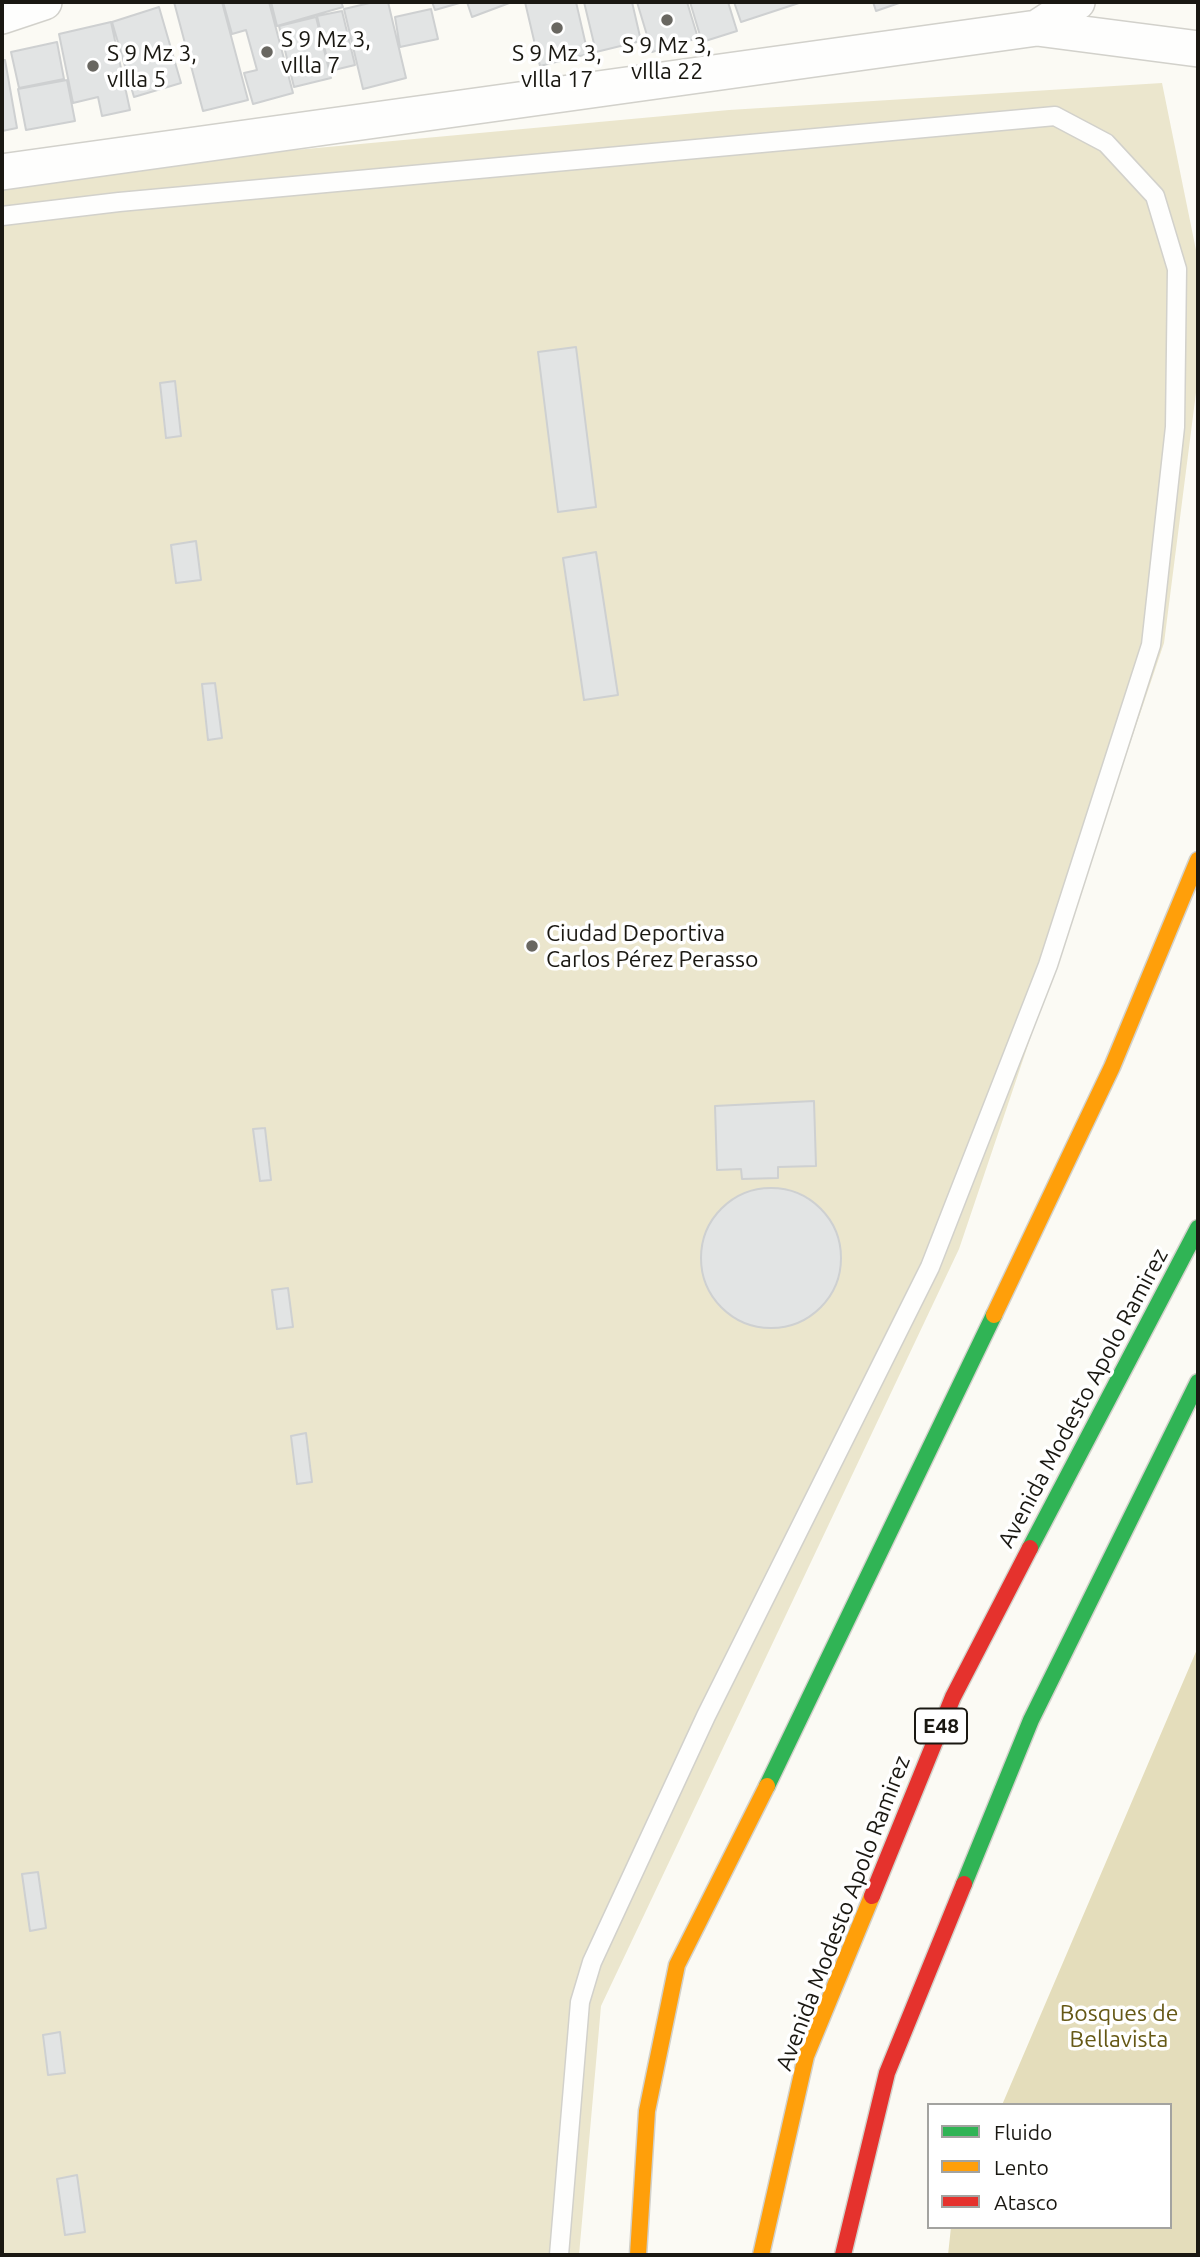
<!DOCTYPE html>
<meta charset="utf-8">
<style>
body{margin:0}
#map{position:relative;width:1200px;height:2257px;overflow:hidden;background:#fbfaf4;font-family:Ubuntu,sans-serif}
canvas{display:block}
.frame{position:absolute;inset:0;border:4px solid #1a1812;pointer-events:none}
.legend{position:absolute;left:927px;top:2103px;width:245px;height:126px;box-sizing:border-box;background:#fff;border:2px solid #a3a3a0;margin:0;padding:9px 12px;list-style:none;font-size:21px;color:#1a1812}
.legend li{display:flex;align-items:center;gap:14px;height:35px}
.legend b{width:35px;border:2px solid #a3a3a0}
</style>
<div id="map">
<canvas width="1200" height="2257"></canvas>
<div class="frame"></div>
<ul class="legend">
<li><b style="height:9px;background:#30b455"></b>Fluido</li>
<li><b style="height:9px;background:#ff9f0a"></b>Lento</li>
<li><b style="height:9px;background:#e5322d"></b>Atasco</li>
</ul>
</div>
<script>
const context = document.querySelector('canvas').getContext('2d');
context.lineJoin = 'round';
function paint(path, color) { context.fillStyle = color; context.fill(path, 'evenodd'); }
const toPath = rows => new Path2D(rows.map(r => 'M' + r).join(''));
function stroke(path, color, width, dash) { context.strokeStyle = color; context.lineWidth = width; context.lineCap = dash ? 'butt' : 'round'; context.setLineDash(dash || []); context.stroke(path); }
function label(font, color, halo, rows, align = 'center') {
  context.font = font + ' Ubuntu,sans-serif'; context.lineWidth = 7; context.setLineDash([]); context.textBaseline = 'middle'; context.strokeStyle = halo; context.fillStyle = color; for (const [text, x, y, turn = 0] of rows) {
    context.save(); context.translate(x, y); context.rotate((+turn || 0) * Math.PI / 180); context.textAlign = isNaN(turn) ? turn : align; if (halo) context.strokeText(text, 0, 0); context.fillText(text, 0, 0); context.restore();
  }
}
paint(toPath([
 [1162,83,1198,260,1198,377,1164,643,959,1249,601,2006,579,2255,2,2255,2,177,729,110]
]), '#ebe6cd');
paint(toPath([
 [1198,1647,1198,2255,948,2255,951,2227,1170,2227,1170,2105,1002,2105]
]), '#e4ddbb');
const building = toPath([
 [174,2,222,2,248,100,203,111,174,2],
 [223,2,269,2,293,93,253,104,244,73,257,70,246,30,232,34,223,2],
 [271,2,341,2,343,7,277,26,271,2],
 [374,2,388,2,406,78,363,89,344,9,374,2],
 [432,2,463,2,435,10,432,2],
 [467,2,512,2,472,17,467,2],
 [525,2,576,2,588,54,540,66,525,2],
 [584,2,632,2,641,41,596,52,584,2],
 [637,2,687,2,698,38,652,52,637,2],
 [690,2,728,2,737,31,702,42,690,2],
 [734,2,802,2,741,22,734,2],
 [873,2,902,2,876,11,873,2],
 [159,7,181,83,134,97,112,22,159,7],
 [431,9,438,39,400,47,395,17,431,9],
 [342,11,355,65,330,71,317,16,342,11],
 [316,17,331,78,294,87,279,26,316,17],
 [111,22,130,110,102,116,98,97,73,103,59,34,111,22],
 [57,42,64,79,19,88,11,52,57,42],
 [2,60,5,60,17,128,2,131,2,60],
 [67,80,75,121,26,130,18,89,67,80],
 [576,347,596,507,558,512,538,352,576,347],
 [175,381,181,436,166,438,160,383,175,381],
 [196,541,201,580,176,583,171,545,196,541],
 [596,552,618,695,584,700,563,558,596,552],
 [215,683,222,738,208,740,202,684,215,683],
 [814,1101,816,1166,778,1167,778,1178,742,1179,741,1169,717,1170,715,1106,814,1101],
 [265,1128,271,1180,260,1181,253,1129,265,1128],
 '701 1258a70 70 0 1 1 140 0a70 70 0 1 1-140 0Z',
 [288,1288,293,1327,277,1329,272,1290,288,1288],
 [306,1433,312,1482,297,1484,291,1436,306,1433],
 [38,1872,46,1928,30,1931,22,1874,38,1872],
 [60,2032,65,2073,48,2075,43,2035,60,2032],
 [77,2175,85,2232,65,2235,57,2179,77,2175]
]);
paint(building, '#e2e4e4');
stroke(building, '#ced0d1', 2);
const lane = toPath([
 [2,216,119,202,1055,116,1106,143,1155,196,1177,269,1175,427,1151,645,1048,965,930,1267,706,1716,592,1962,580,2002,559,2255]
]);
const street = toPath([
 [2,16,44,2],
 [1037,28,1198,49],
 [2,172,1037,28,1077,2]
]);
const fast = toPath([
 [1030,1548,1198,1228],
 [767,1786,994,1315],
 [964,1884,1031,1720,1198,1382]
]);
const slow = toPath([
 [994,1315,1112,1067,1198,860],
 [638,2255,647,2111,677,1965,767,1786],
 [761,2255,806,2056,872,1896]
]);
const jam = toPath([
 [872,1896,953,1697,1030,1548],
 [843,2255,887,2073,964,1884]
]);
stroke(lane, '#d2d1cb', 21);
stroke(street, '#d2d1cb', 38);
stroke(fast, '#d2d1cb', 19);
stroke(slow, '#d2d1cb', 19);
stroke(jam, '#d2d1cb', 19);
stroke(lane, '#fefefd', 18);
stroke(street, '#fefefd', 35);
stroke(fast, '#30b455', 16);
stroke(slow, '#ff9f0a', 16);
stroke(jam, '#e5322d', 16);
for (const [x, y, r, color] of [
 [667,20,7,"#696761"],
 [557,28,7,"#696761"],
 [267,52,7,"#696761"],
 [93,66,7,"#696761"],
 [532,946,7,"#696761"]
]) { const dot = new Path2D(); dot.arc(x, y, r, 0, 2 * Math.PI); context.fillStyle = color; context.fill(dot); stroke(dot, '#fff', 2.5); }
for (const [x, y, w] of [
 [941,1726,52]
]) { const box = new Path2D(); box.roundRect(x - w / 2, y - 17.5, w, 35, 5); context.fillStyle = '#fff'; context.fill(box); stroke(box, '#1a1812', 2); }
label('bold 21px', '#1a1812', null, [
 ["E48",941,1726]
]);
label('23px', '#1a1812', '#fff', [
 ["S 9 Mz 3,",281,39],
 ["vIlla 7",281,65],
 ["S 9 Mz 3,",667,45,"center"],
 ["vIlla 22",667,71,"center"],
 ["S 9 Mz 3,",107,53],
 ["vIlla 5",107,79],
 ["S 9 Mz 3,",557,53,"center"],
 ["vIlla 17",557,79,"center"],
 ["Ciudad Deportiva",546,933],
 ["Carlos Pérez Perasso",546,959]
], 'left');
label('23px', '#1a1812', '#fff', [
 ["Avenida Modesto Apolo Ramirez",1083,1398,-62],
 ["Avenida Modesto Apolo Ramirez",843,1913,-69]
]);
label('23px', '#655815', '#fff', [
 ["Bosques de",1119,2013],
 ["Bellavista",1119,2039]
]);
</script>
